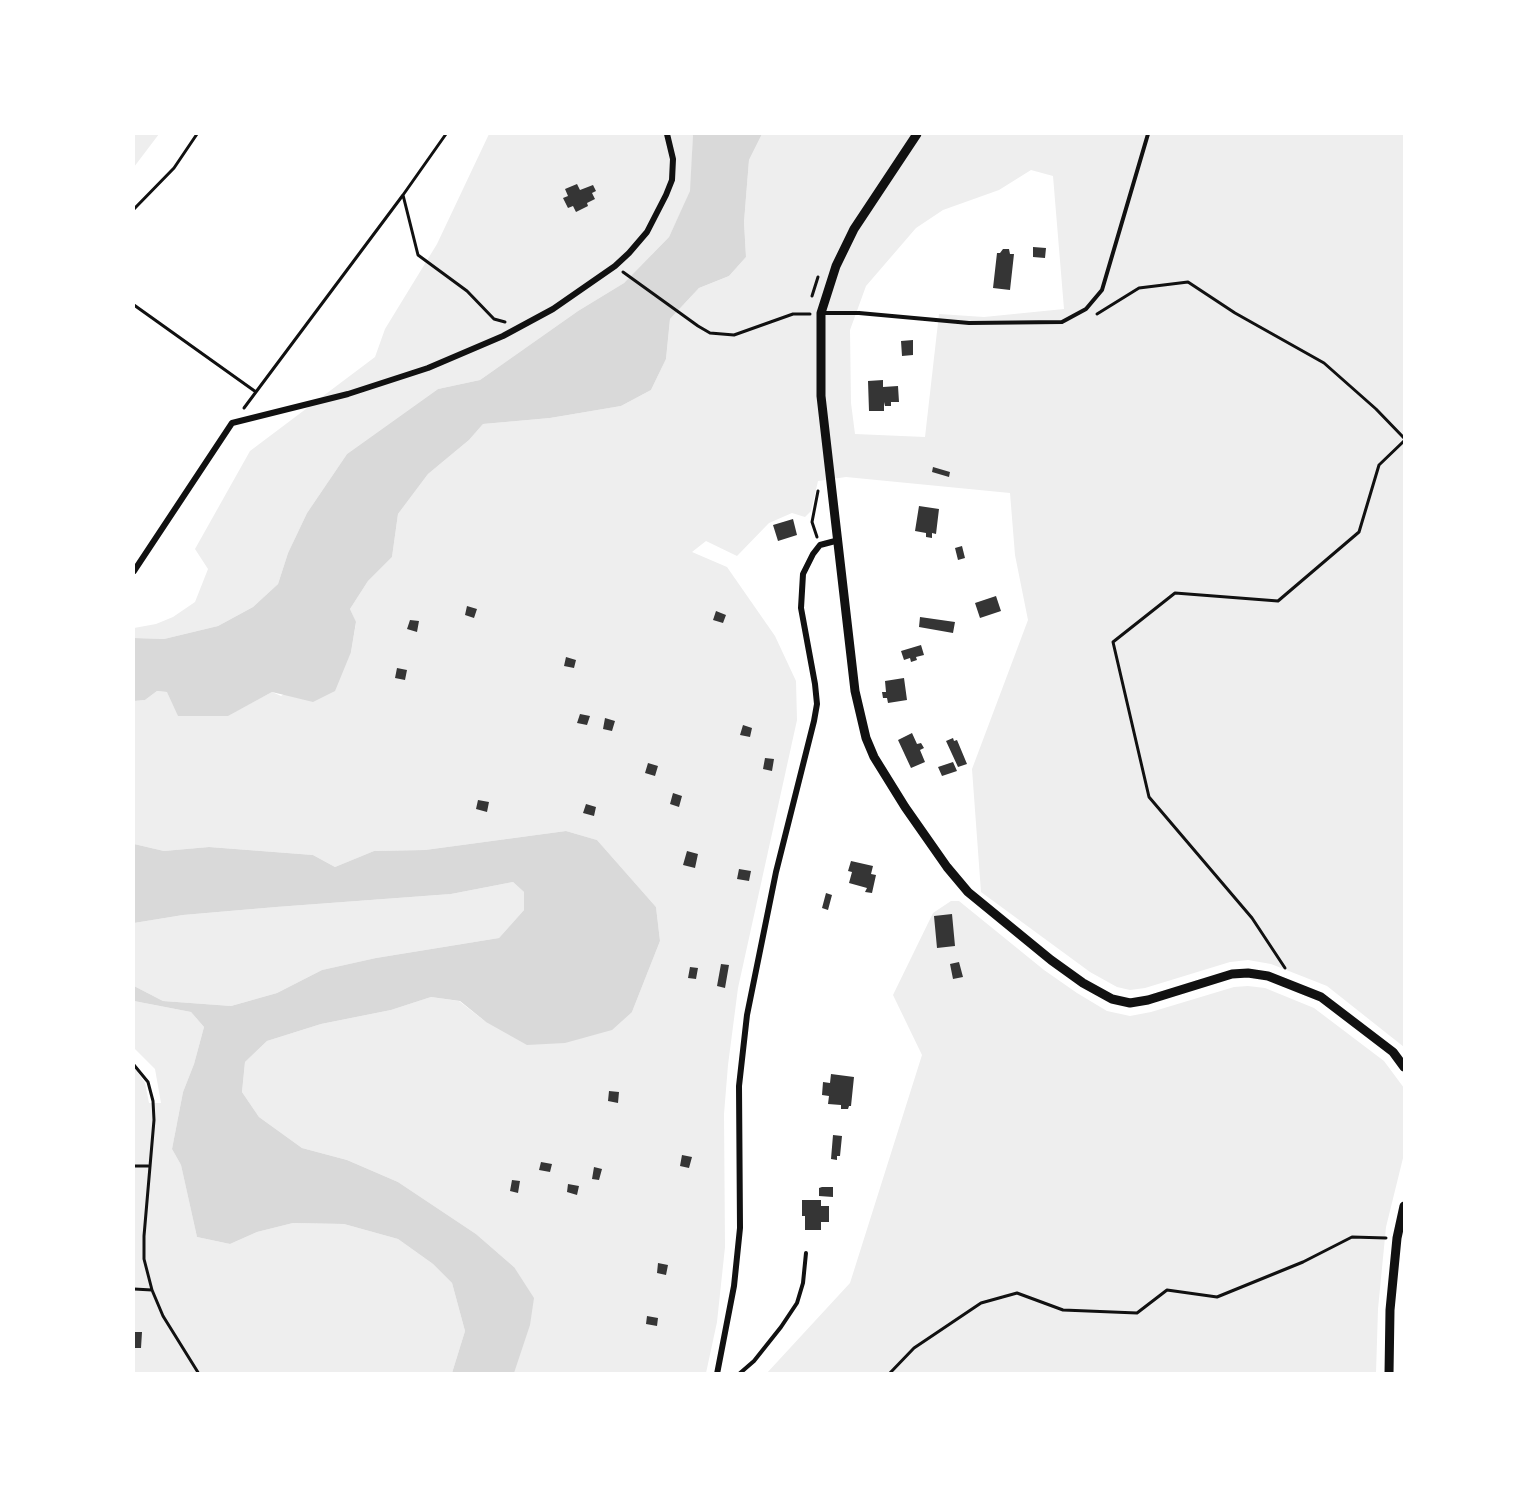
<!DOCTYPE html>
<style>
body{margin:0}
#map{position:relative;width:1538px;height:1507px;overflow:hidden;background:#fff;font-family:"Varela Round",sans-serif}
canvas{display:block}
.frame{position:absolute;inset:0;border:135px solid #fff;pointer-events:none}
</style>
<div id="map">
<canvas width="1538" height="1507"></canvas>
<div class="frame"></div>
</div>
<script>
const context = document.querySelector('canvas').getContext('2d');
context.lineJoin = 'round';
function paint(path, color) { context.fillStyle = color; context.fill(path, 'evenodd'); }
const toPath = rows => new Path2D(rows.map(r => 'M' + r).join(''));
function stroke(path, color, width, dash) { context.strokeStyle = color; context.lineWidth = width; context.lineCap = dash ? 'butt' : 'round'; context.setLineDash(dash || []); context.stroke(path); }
paint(toPath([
 [134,134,159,134,134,167],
 [489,134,693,134,691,191,669,237,624,283,578,311,480,380,438,389,347,454,307,513,288,553,278,584,253,607,218,626,164,639,134,638,134,628,156,624,173,617,195,602,208,569,195,549,250,451,375,357,385,329,437,244],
 [762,134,1404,134,1404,1047,1327,986,1271,964,1248,960,1230,962,1145,988,1130,990,1117,987,1090,972,981,892,972,769,1028,620,1015,555,1010,493,846,477,818,481,811,511,805,517,792,513,769,523,737,556,706,541,692,552,727,567,775,636,796,681,797,720,738,988,728,1065,724,1114,725,1247,717,1322,706,1373,514,1373,514,1267,476,1234,398,1182,347,1160,302,1148,259,1117,242,1092,245,1062,267,1041,321,1024,391,1010,431,997,459,1001,486,1022,632,1012,660,941,656,907,597,840,566,831,425,850,374,851,335,867,313,855,209,847,164,851,134,844,134,701,145,700,157,691,167,692,227,716,272,692,281,696,351,652,356,623,350,609,368,581,392,557,398,514,428,474,469,440,483,424,550,418,621,406,651,390,666,359,670,319,699,288,729,276,746,257,744,222,749,160],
 [1031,170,1053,176,1064,309,984,317,939,314,925,437,855,434,851,403,850,330,866,286,916,228,943,210,999,190],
 [513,882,524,892,524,910,499,938,376,958,322,970,277,993,231,1006,163,1001,134,986,134,923,183,915,276,907,451,894],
 [951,901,959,901,1044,970,1077,993,1107,1011,1130,1016,1151,1012,1234,987,1248,986,1265,988,1314,1008,1384,1061,1404,1088,1404,1154,1386,1227,1378,1309,1376,1373,766,1374,850,1283,922,1055,893,995,933,913],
 [134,1001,191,1012,204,1027,194,1064,183,1092,172,1149,181,1165,197,1237,230,1244,257,1232,293,1223,344,1224,398,1239,433,1264,452,1283,465,1331,452,1373,134,1373,134,1067,145,1083,149,1103,161,1103,155,1069,134,1048]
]), '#eee');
paint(toPath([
 [693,134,762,134,749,160,744,222,746,257,729,276,699,288,670,319,666,359,651,390,621,406,550,418,483,424,469,440,428,474,398,514,392,557,368,581,350,609,356,622,351,652,335,691,313,702,272,692,228,716,178,716,167,692,157,691,145,700,134,701,134,638,164,639,218,626,253,607,278,584,288,553,307,513,347,454,438,389,480,380,578,311,624,283,669,237,690,191],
 [566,831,597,840,656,907,660,941,632,1012,612,1030,565,1043,527,1045,486,1022,460,1001,431,997,391,1010,321,1024,267,1041,245,1062,242,1092,259,1117,302,1148,347,1160,398,1182,476,1234,514,1267,534,1298,530,1325,514,1373,452,1373,465,1331,452,1283,433,1264,398,1239,344,1224,293,1223,257,1232,230,1244,197,1237,181,1165,172,1149,183,1092,194,1064,204,1027,191,1012,134,1001,134,986,163,1001,231,1006,277,993,322,970,376,958,499,938,524,910,524,892,513,882,451,894,276,907,183,915,134,923,134,844,164,851,209,847,313,855,335,867,374,851,425,850]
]), '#d9d9d9');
paint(toPath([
 [577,184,580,190,593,185,596,191,592,193,595,199,587,203,588,206,576,212,573,206,568,208,563,198,568,196,565,189],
 [1033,247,1046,248,1045,258,1033,257],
 [1003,249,1009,249,1010,254,1014,254,1010,290,993,288,997,253,1000,253],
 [913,340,913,355,902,356,901,341],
 [883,380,883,387,898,386,899,402,891,402,891,406,885,406,884,402,884,411,869,411,868,381],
 [933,467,950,472,949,477,932,472],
 [919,506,939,509,936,534,932,533,932,538,926,537,926,533,915,531],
 [793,519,797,535,778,541,773,525],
 [962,546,965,558,958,560,955,548],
 [996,596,1001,611,980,618,975,603],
 [467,606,477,609,474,618,465,615],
 [716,611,726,615,723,623,713,620],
 [920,617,955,622,953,633,919,627],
 [410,620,419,621,417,632,407,629],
 [921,645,924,655,916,657,917,660,911,662,910,658,904,660,901,651],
 [566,657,576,660,574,668,564,666],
 [397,668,407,670,405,680,395,678],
 [904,678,907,700,888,703,887,698,883,698,882,692,886,692,885,681],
 [580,714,590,716,587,725,577,723],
 [605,718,615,721,612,731,603,729],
 [743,725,752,728,750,737,740,735],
 [912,733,917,744,921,743,924,748,920,750,925,762,911,768,898,740],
 [953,738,954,741,957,740,967,764,958,767,946,741],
 [765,758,774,759,772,771,763,769],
 [953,762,957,771,942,776,938,767],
 [648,763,658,766,655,776,645,773],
 [673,793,682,796,679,807,670,804],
 [478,800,489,802,487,812,476,809],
 [586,804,596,807,594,816,583,813],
 [687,851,698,854,695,868,683,865],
 [851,861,873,866,871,874,876,875,872,893,865,892,867,888,849,883,852,872,848,871],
 [739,869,751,871,749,881,737,879],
 [826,893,832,895,828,910,822,908],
 [952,914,955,946,937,948,934,916],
 [959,962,963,977,953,979,950,964],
 [721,964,729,965,725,988,717,986],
 [690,967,698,968,696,979,688,978],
 [831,1074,854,1077,851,1106,849,1106,848,1109,841,1109,841,1105,828,1104,829,1096,822,1095,823,1082,830,1083],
 [609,1091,619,1092,618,1103,608,1101],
 [833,1135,842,1136,840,1156,837,1156,837,1160,831,1159],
 [682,1155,692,1157,689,1168,680,1166],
 [541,1162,552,1164,550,1172,539,1170],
 [594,1167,602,1169,599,1180,592,1179],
 [512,1180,520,1181,518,1193,510,1191],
 [568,1184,579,1186,577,1195,567,1192],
 [822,1187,833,1187,833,1197,819,1196,819,1188],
 [802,1200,821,1200,821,1206,829,1206,829,1222,821,1222,821,1230,805,1230,805,1216,802,1216],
 [658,1263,668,1265,666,1275,657,1273],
 [647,1316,658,1318,657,1326,646,1324],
 [134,1332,142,1332,141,1348,134,1348]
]), '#353535');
stroke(toPath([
 [403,195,418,255,467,291,494,319,505,322],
 [134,209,174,168,197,134],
 [623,272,698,326,710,333,734,335,793,314,810,314],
 [812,296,818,277],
 [134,305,256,392],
 [1097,314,1139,288,1188,282,1235,313,1324,363,1376,409,1404,438],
 [244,408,403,195,446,134],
 [817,537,812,522,818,491],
 [1285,968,1252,918,1149,797,1113,642,1175,593,1278,601,1359,532,1379,465,1404,441],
 [134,1065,148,1082,153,1101,154,1120,144,1236,144,1259,152,1290,163,1316,199,1374],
 [134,1166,148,1166],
 [134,1289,152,1290],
 [889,1374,914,1348,981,1303,1017,1293,1063,1310,1137,1313,1167,1290,1217,1297,1303,1262,1352,1237,1386,1238]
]), '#111', 3);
stroke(toPath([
 [823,313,859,313,969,323,1062,322,1086,309,1102,290,1148,134],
 [739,1374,754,1361,781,1327,797,1303,803,1283,806,1253]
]), '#111', 4);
stroke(toPath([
 [134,571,232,423,348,394,428,368,503,336,553,309,615,266,629,253,647,232,666,195,672,180,673,159,667,134],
 [717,1374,734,1286,740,1228,739,1086,747,1015,776,872,814,721,817,704,815,684,801,608,803,574,813,554,820,545,839,540]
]), '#111', 6);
stroke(toPath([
 [917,134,854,229,836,266,821,313,821,396,855,691,866,738,874,757,905,807,947,867,968,892,1051,960,1083,983,1112,999,1130,1003,1148,1000,1232,974,1248,973,1268,976,1321,997,1393,1052,1404,1067],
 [1389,1374,1390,1310,1397,1238,1404,1206]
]), '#111', 9);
</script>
